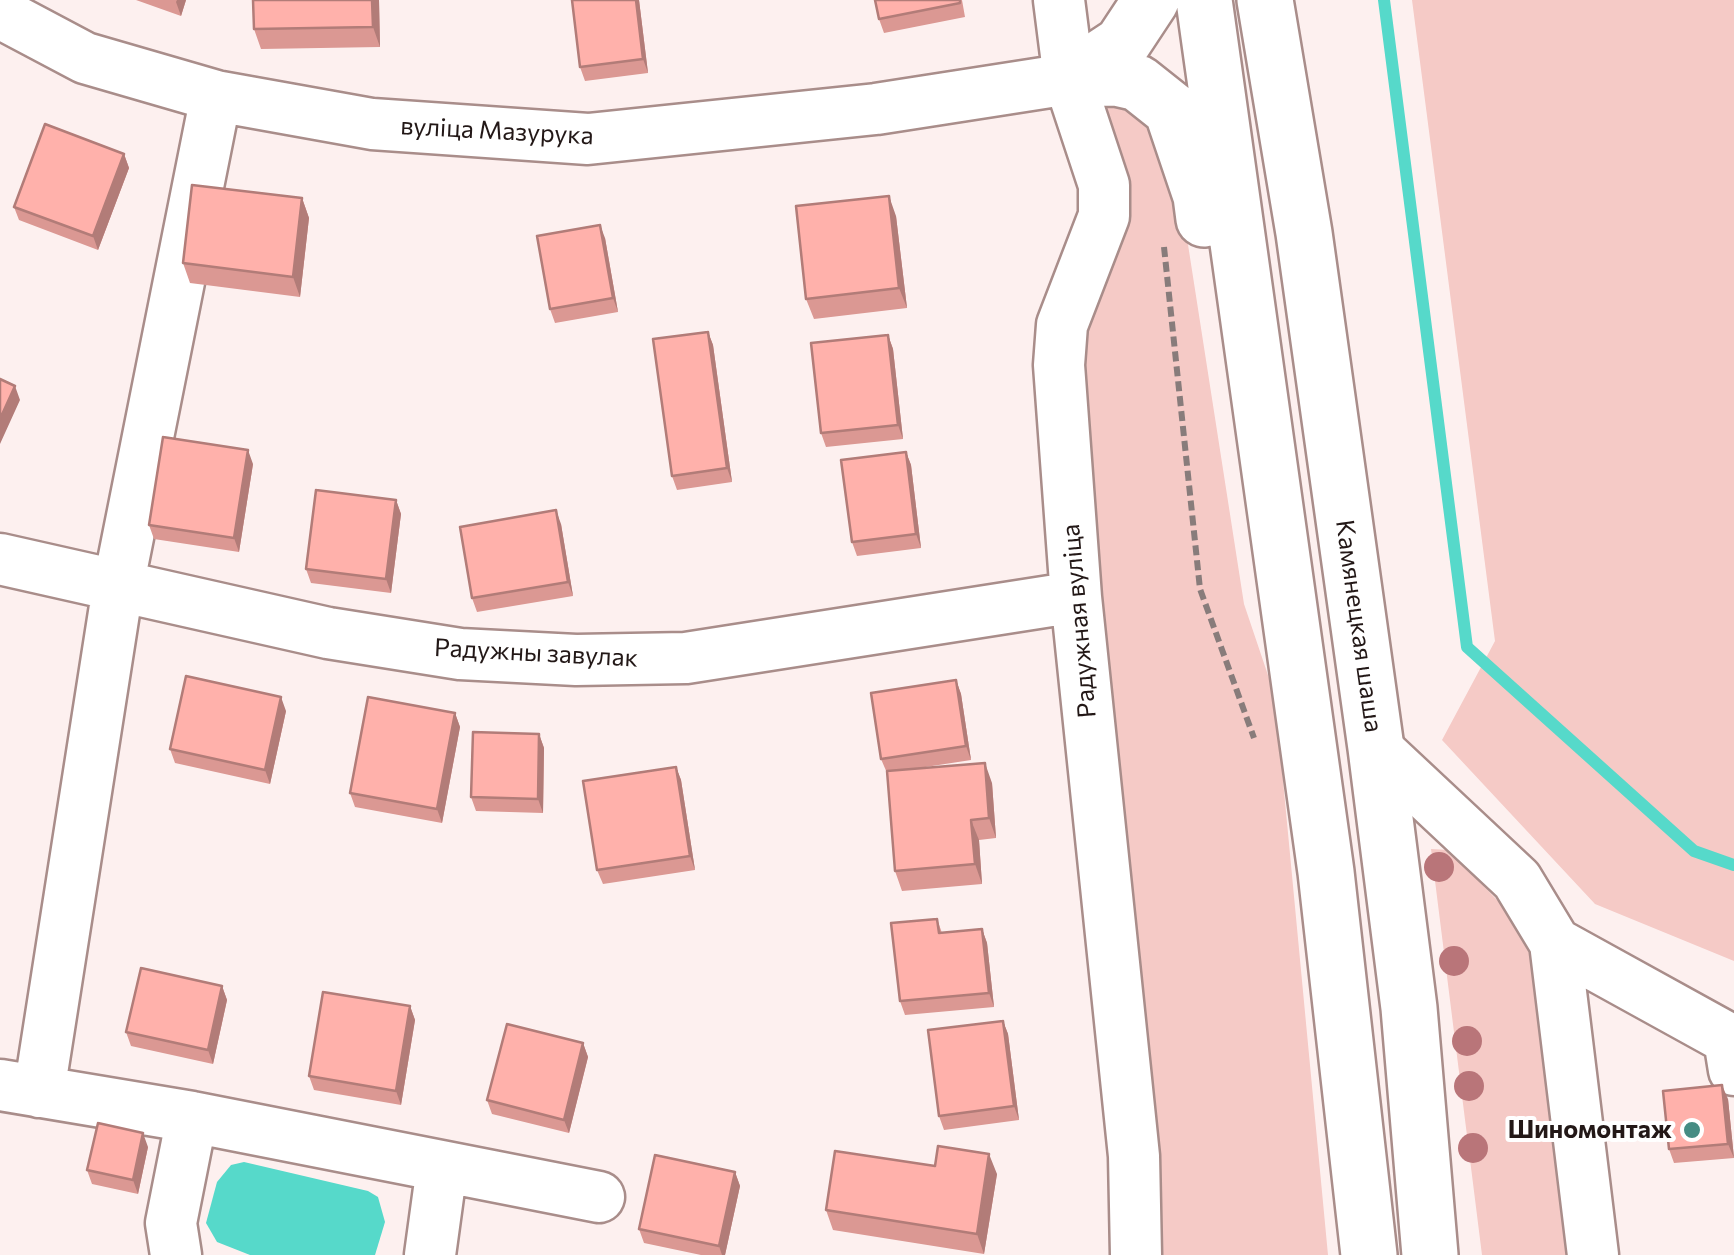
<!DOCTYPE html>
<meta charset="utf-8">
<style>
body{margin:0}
canvas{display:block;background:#fdf0ef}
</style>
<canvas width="1734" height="1255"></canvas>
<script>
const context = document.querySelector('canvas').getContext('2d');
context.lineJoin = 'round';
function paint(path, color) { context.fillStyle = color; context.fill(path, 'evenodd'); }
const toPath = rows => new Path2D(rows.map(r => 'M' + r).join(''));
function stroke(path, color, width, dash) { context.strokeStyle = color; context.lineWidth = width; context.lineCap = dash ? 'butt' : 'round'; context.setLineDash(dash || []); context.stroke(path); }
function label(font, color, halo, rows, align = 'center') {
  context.font = font + ' Commissioner,sans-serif'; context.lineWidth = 8; context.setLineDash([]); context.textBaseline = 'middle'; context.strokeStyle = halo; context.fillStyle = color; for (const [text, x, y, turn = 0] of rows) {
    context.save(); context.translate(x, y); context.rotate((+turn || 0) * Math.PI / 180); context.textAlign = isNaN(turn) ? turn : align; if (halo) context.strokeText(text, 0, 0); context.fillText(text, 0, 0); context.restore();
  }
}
paint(toPath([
 [1412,0,1734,0,1734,961,1595,904,1442,740,1495,641],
 [1107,103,1143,103,1177,174,1244,604,1275,696,1328,1255,1156,1255,1078,382,1088,327,1123,239,1119,190,1094,117],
 [1431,849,1449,850,1523,927,1545,974,1570,1255,1482,1255]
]), '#f5cac6');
paint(toPath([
 [244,1162,368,1191,378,1197,385,1222,375,1255,250,1255,217,1242,206,1223,217,1182,231,1165]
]), '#56d9ca');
stroke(toPath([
 [1384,0,1467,647,1694,851,1734,865]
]), '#56d9ca', 12);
const minor = toPath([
 [1059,0,1069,79,1104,185,1104,216,1062,325,1059,365,1076,597,1134,1156,1136,1255],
 [0,13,85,58,216,96,372,124,588,139,876,109,1069,79],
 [0,559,328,633,460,654,576,660,686,658,1076,597],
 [1376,748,1517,880,1555,943,1593,1255],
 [1555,943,1729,1039,1734,1070],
 [0,1085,192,1117,599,1197],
 [39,1092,118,587,216,96],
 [176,1255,171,1223,192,1117],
 [430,1255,442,1167]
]);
const major = toPath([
 [1204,0,1326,872,1369,1255],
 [1265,0,1304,233,1376,748,1409,1008,1430,1255],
 [1069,79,1116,78,1138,83,1172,110,1201,196,1204,219],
 [1069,79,1122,44,1151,0]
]);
stroke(minor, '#a98d8a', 55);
stroke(major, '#a98d8a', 60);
stroke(toPath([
 [1164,247,1200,589,1254,738]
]), '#887c7b', 6, [10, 5]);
stroke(minor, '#fff', 50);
stroke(major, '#fff', 55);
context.fillStyle = '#b97579';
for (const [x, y] of [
 [1439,867],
 [1454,961],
 [1467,1041],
 [1469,1086],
 [1473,1148]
]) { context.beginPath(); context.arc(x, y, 15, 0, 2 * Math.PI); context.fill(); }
paint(toPath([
 [136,0,186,0,181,16],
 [253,0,379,0,380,47,261,49,254,29],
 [639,0,648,73,585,81,580,67],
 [962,0,965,17,884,33,879,19],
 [124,154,129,168,98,250,19,220,14,207],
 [302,198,309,218,300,297,190,283,183,263],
 [896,216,907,308,814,319,806,299],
 [605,238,618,312,555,323,550,309],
 [708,332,713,345,732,482,677,490,672,476],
 [888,335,893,349,903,439,826,447,821,433],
 [906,452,911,465,921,548,857,556,852,542],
 [253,464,239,552,154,539,149,525],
 [396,500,401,514,391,593,311,583,306,569],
 [561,524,573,596,477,612,472,598],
 [956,680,961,694,971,760,919,768,992,783,996,838,979,840,982,884,902,891,895,871,887,773,881,759],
 [286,711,270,784,175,763,170,749],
 [455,713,460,727,442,823,355,807,350,793],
 [539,734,544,748,543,813,476,811,471,797],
 [676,767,681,780,695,870,603,884,597,870],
 [937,919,942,933,982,929,987,943,994,1007,905,1015,900,1001],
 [222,986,227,1000,213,1064,131,1046,126,1032],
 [410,1006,415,1020,401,1105,314,1090,309,1076],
 [1003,1021,1008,1034,1019,1120,944,1130,939,1116],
 [583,1043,588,1057,569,1133,492,1114,487,1100],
 [1728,1099,1734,1158,1674,1163,1669,1149],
 [148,1147,138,1194,92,1184,87,1170],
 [935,1166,997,1174,984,1254,833,1230,826,1210],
 [735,1172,740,1186,725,1255,701,1255,644,1243,639,1229]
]), '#db9893');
paint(toPath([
 [177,0,186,0,181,16,176,2],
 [372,0,379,0,380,47,373,27],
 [636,0,639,0,648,73,643,59],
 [124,154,129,168,98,250,93,236],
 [889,196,896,216,907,308,899,288],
 [302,198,309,218,300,297,293,277],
 [600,225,605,238,618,312,613,298],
 [708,332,713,345,732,482,727,468],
 [888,335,893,349,903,439,898,425],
 [15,386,20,400,0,444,0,419],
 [248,450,253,464,239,552,234,538],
 [906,452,911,465,921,548,916,534],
 [396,500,401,514,391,593,386,579],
 [556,510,561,524,573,596,568,582],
 [956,680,961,694,971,760,966,746],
 [281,697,286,711,270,784,265,770],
 [455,713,460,727,442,823,437,809],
 [539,734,544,748,543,813,538,799],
 [985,763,992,783,996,838,989,818],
 [676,767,681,780,695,870,690,856],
 [971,820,979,840,982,884,975,864],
 [982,929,987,943,994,1007,989,993],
 [222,986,227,1000,213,1064,208,1050],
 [410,1006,415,1020,401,1105,396,1091],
 [1003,1021,1008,1034,1019,1120,1014,1106],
 [583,1043,588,1057,569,1133,564,1120],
 [1722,1085,1728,1099,1734,1158,1728,1144],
 [143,1133,148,1147,138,1194,133,1180],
 [989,1154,997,1174,984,1254,977,1234],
 [735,1172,740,1186,725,1255,722,1255,719,1246]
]), '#b27c78');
const building = toPath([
 [253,0,372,0,373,27,254,29,253,0],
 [572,0,636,0,643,59,580,67,572,0],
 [875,0,960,0,960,3,879,19,875,0],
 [45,124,124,154,93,236,14,207,45,124],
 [192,185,302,198,293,277,183,263,192,185],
 [889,196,899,288,806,299,796,206,889,196],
 [600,225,613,298,550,309,537,236,600,225],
 [708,332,727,468,672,476,653,339,708,332],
 [888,335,898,425,821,433,811,343,888,335],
 [0,379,15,386,0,419,0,379],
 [163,437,248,450,234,538,149,525,163,437],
 [906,452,916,534,852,542,841,460,906,452],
 [316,490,396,500,386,579,306,569,316,490],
 [556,510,568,582,472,598,460,527,556,510],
 [186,676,281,697,265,770,170,749,186,676],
 [956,680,966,746,881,759,871,693,956,680],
 [368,697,455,713,437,809,350,793,368,697],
 [473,732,539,734,538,799,471,797,473,732],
 [985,763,989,818,971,820,975,864,895,871,887,771,985,763],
 [676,767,690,856,597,870,583,781,676,767],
 [937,919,939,933,982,929,989,993,900,1001,891,923,937,919],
 [141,968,222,986,208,1050,126,1032,141,968],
 [323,992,410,1006,396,1091,309,1076,323,992],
 [1003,1021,1014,1106,939,1116,928,1030,1003,1021],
 [507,1024,583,1043,564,1120,487,1100,507,1024],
 [1722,1085,1728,1144,1669,1149,1663,1091,1722,1085],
 [98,1123,143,1133,133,1180,87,1170,98,1123],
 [938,1146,989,1154,977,1234,826,1210,835,1151,935,1166,938,1146],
 [655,1155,735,1172,719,1246,639,1229,655,1155]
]);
paint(building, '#ffb1ab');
stroke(building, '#b27c78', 2.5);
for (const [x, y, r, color] of [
 [1692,1130,10,"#468c83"]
]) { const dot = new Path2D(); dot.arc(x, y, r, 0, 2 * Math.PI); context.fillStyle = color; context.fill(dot); stroke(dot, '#fff', 4); }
label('25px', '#231817', '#fff', [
 ["вуліца Мазурука",497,131,3],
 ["Радужная вуліца",1079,621,-95],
 ["Камянецкая шаша",1359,626,82],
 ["Радужны завулак",536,653,3]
]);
label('bold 25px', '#231817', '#fff', [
 ["Шиномонтаж",1672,1130]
], 'right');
</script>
